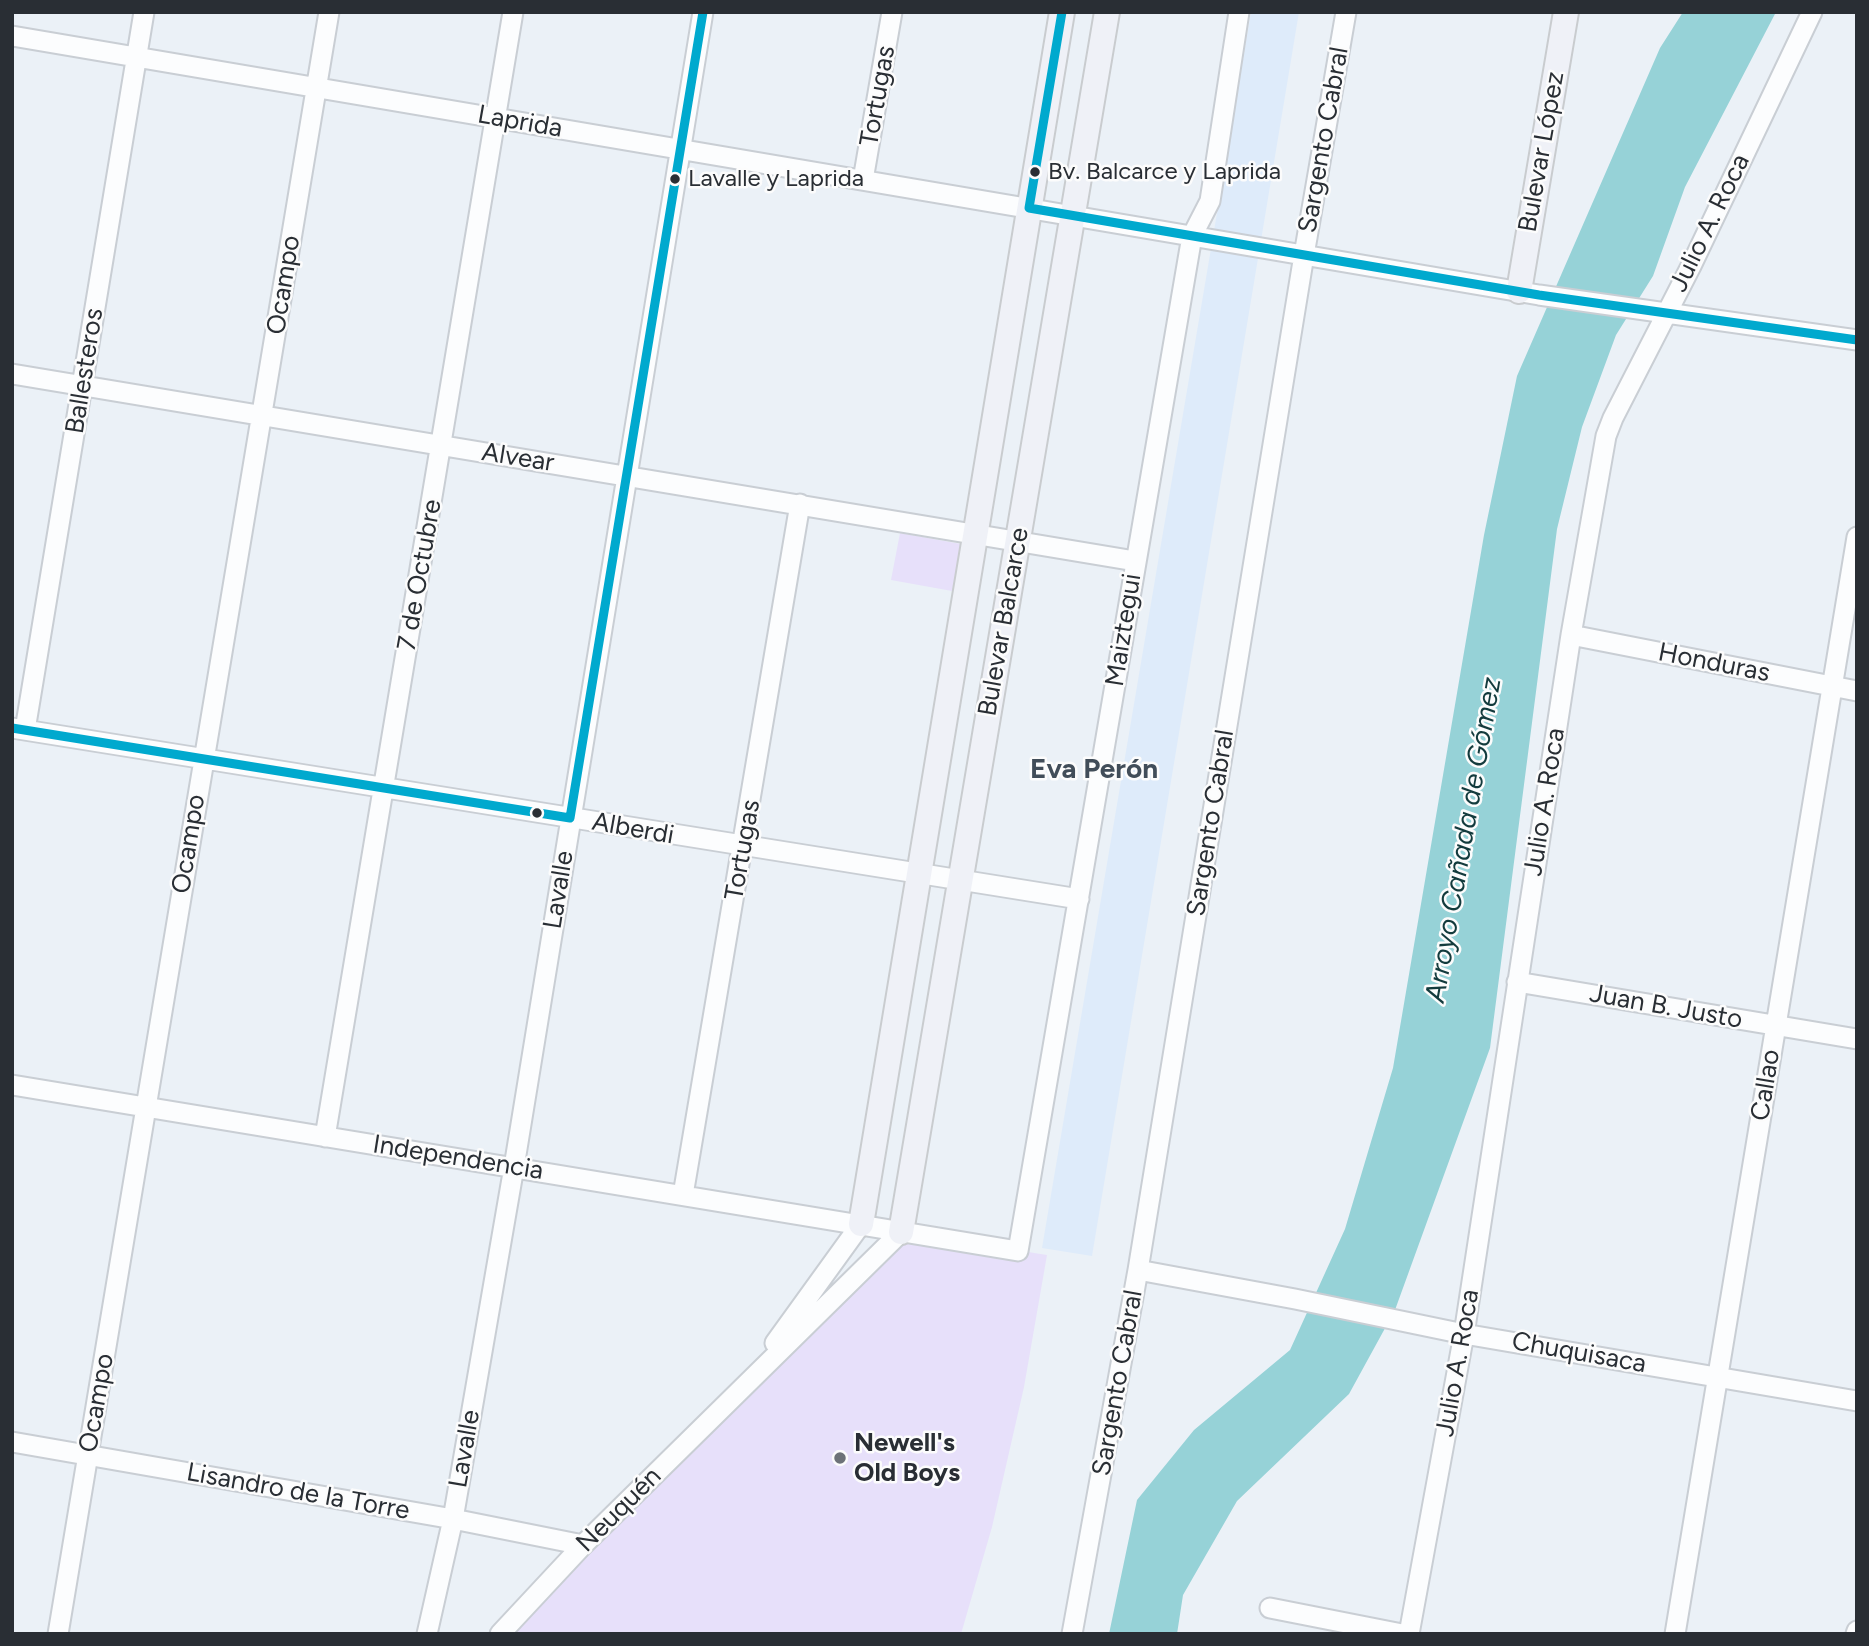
<!DOCTYPE html>
<meta charset="utf-8">
<style>
body{margin:0}
#map{position:relative;width:1869px;height:1646px;overflow:hidden;background:#ebf1f7;font-family:Figtree,sans-serif}
canvas{display:block}
.frame{position:absolute;inset:0;border:14px solid #292e34;pointer-events:none}
</style>
<div id="map">
<canvas width="1869" height="1646"></canvas>
<div class="frame"></div>
</div>
<script>
const context = document.querySelector('canvas').getContext('2d');
context.lineJoin = 'round';
function paint(path, color) { context.fillStyle = color; context.fill(path, 'evenodd'); }
const toPath = rows => new Path2D(rows.map(r => 'M' + r).join(''));
function stroke(path, color, width, dash) { context.strokeStyle = color; context.lineWidth = width; context.lineCap = dash ? 'butt' : 'round'; context.setLineDash(dash || []); context.stroke(path); }
function label(font, color, halo, rows, align = 'center') {
  context.font = font + ' Figtree,sans-serif'; context.lineWidth = 5; context.setLineDash([]); context.textBaseline = 'middle'; context.strokeStyle = halo; context.fillStyle = color; for (const [text, x, y, turn = 0] of rows) {
    context.save(); context.translate(x, y); context.rotate((+turn || 0) * Math.PI / 180); context.textAlign = isNaN(turn) ? turn : align; if (halo) context.strokeText(text, 0, 0); context.fillText(text, 0, 0); context.restore();
  }
}
paint(toPath([
 [1251,12,1299,12,1092,1256,1042,1248]
]), '#deebfa');
paint(toPath([
 [900,533,961,544,952,591,891,580],
 [901,1232,1047,1255,1024,1387,992,1527,961,1634,500,1634]
]), '#e7e0fa');
paint(toPath([
 [1683,12,1776,12,1685,187,1653,276,1616,335,1582,427,1557,529,1490,1048,1395,1310,1349,1394,1237,1501,1183,1595,1177,1634,1109,1634,1137,1500,1194,1430,1290,1350,1345,1229,1393,1068,1484,535,1517,376,1660,48]
]), '#96d2d7');
const minor = toPath([
 [12,36,1539,295,1857,340],
 [863,180,892,12],
 [12,374,1135,561],
 [1571,635,1857,691],
 [12,728,1079,899],
 [25,730,144,12],
 [1517,982,1857,1039],
 [12,1085,1018,1251,1192,236,1210,201,1239,12],
 [325,1137,513,12],
 [683,1195,800,504],
 [1138,1270,1295,1299,1464,1334,1857,1401],
 [775,1343,861,1224],
 [12,1442,453,1519,583,1545],
 [1270,1608,1402,1634],
 [58,1634,329,12],
 [427,1634,453,1519,514,1167,703,12],
 [500,1634,583,1545,901,1232],
 [1072,1634,1138,1270,1304,255,1346,12],
 [1409,1634,1464,1334,1571,635,1606,436,1613,418,1691,266,1812,12],
 [1675,1634,1857,537],
 [1856,1634,1857,1631]
]);
const major = toPath([
 [1519,291,1566,12],
 [861,1224,1062,12],
 [901,1232,1107,12]
]);
stroke(minor, '#c9ced4', 23);
stroke(major, '#c9cccf', 28);
stroke(minor, '#fcfdfe', 19);
stroke(major, '#eff1f7', 24);
stroke(toPath([
 [1062,12,1029,208,1539,295,1857,340],
 [12,728,570,818,703,12]
]), '#00a9ce', 9);
for (const [x, y, r, color] of [
 [1035,172,6,"#292e34"],
 [675,179,6,"#292e34"],
 [537,813,6,"#292e34"],
 [840,1458,7,"#6d7278"]
]) { const dot = new Path2D(); dot.arc(x, y, r, 0, 2 * Math.PI); context.fillStyle = color; context.fill(dot); stroke(dot, '#fcfcfc', 2.5); }
label('24px', '#292e34', '#fcfcfc', [
 ["Bv. Balcarce y Laprida",1048,172],
 ["Lavalle y Laprida",688,179]
], 'left');
label('26px', '#292e34', '#fcfcfc', [
 ["Tortugas",878,96,-80],
 ["Laprida",520,122,10],
 ["Sargento Cabral",1324,140,-80],
 ["Bulevar López",1542,152,-80],
 ["Julio A. Roca",1710,223,-64],
 ["Ocampo",284,285,-81],
 ["Ballesteros",85,371,-81],
 ["Alvear",518,458,9],
 ["7 de Octubre",420,575,-80],
 ["Bulevar Balcarce",1004,622,-80],
 ["Maiztegui",1124,630,-81],
 ["Honduras",1714,663,11],
 ["Julio A. Roca",1545,802,-81],
 ["Sargento Cabral",1211,823,-81],
 ["Alberdi",633,829,10],
 ["Ocampo",189,844,-81],
 ["Tortugas",743,850,-80],
 ["Lavalle",559,890,-81],
 ["Juan B. Justo",1666,1007,10],
 ["Callao",1766,1085,-81],
 ["Independencia",458,1158,9],
 ["Chuquisaca",1579,1353,10],
 ["Julio A. Roca",1458,1363,-80],
 ["Sargento Cabral",1118,1383,-80],
 ["Ocampo",97,1403,-80],
 ["Lavalle",465,1449,-80],
 ["Lisandro de la Torre",298,1492,10],
 ["Neuquén",619,1510,-45]
]);
label('bold 26px', '#292e34', '#fcfcfc', [
 ["Newell's",854,1443],
 ["Old Boys",854,1473]
], 'left');
label('bold 28px', '#414d59', '#fcfcfc', [
 ["Eva Perón",1094,770]
]);
label('italic 28px', '#133b3d', '#fcfcfc', [
 ["Arroyo Cañada de Gómez",1464,840,-80]
]);
</script>
